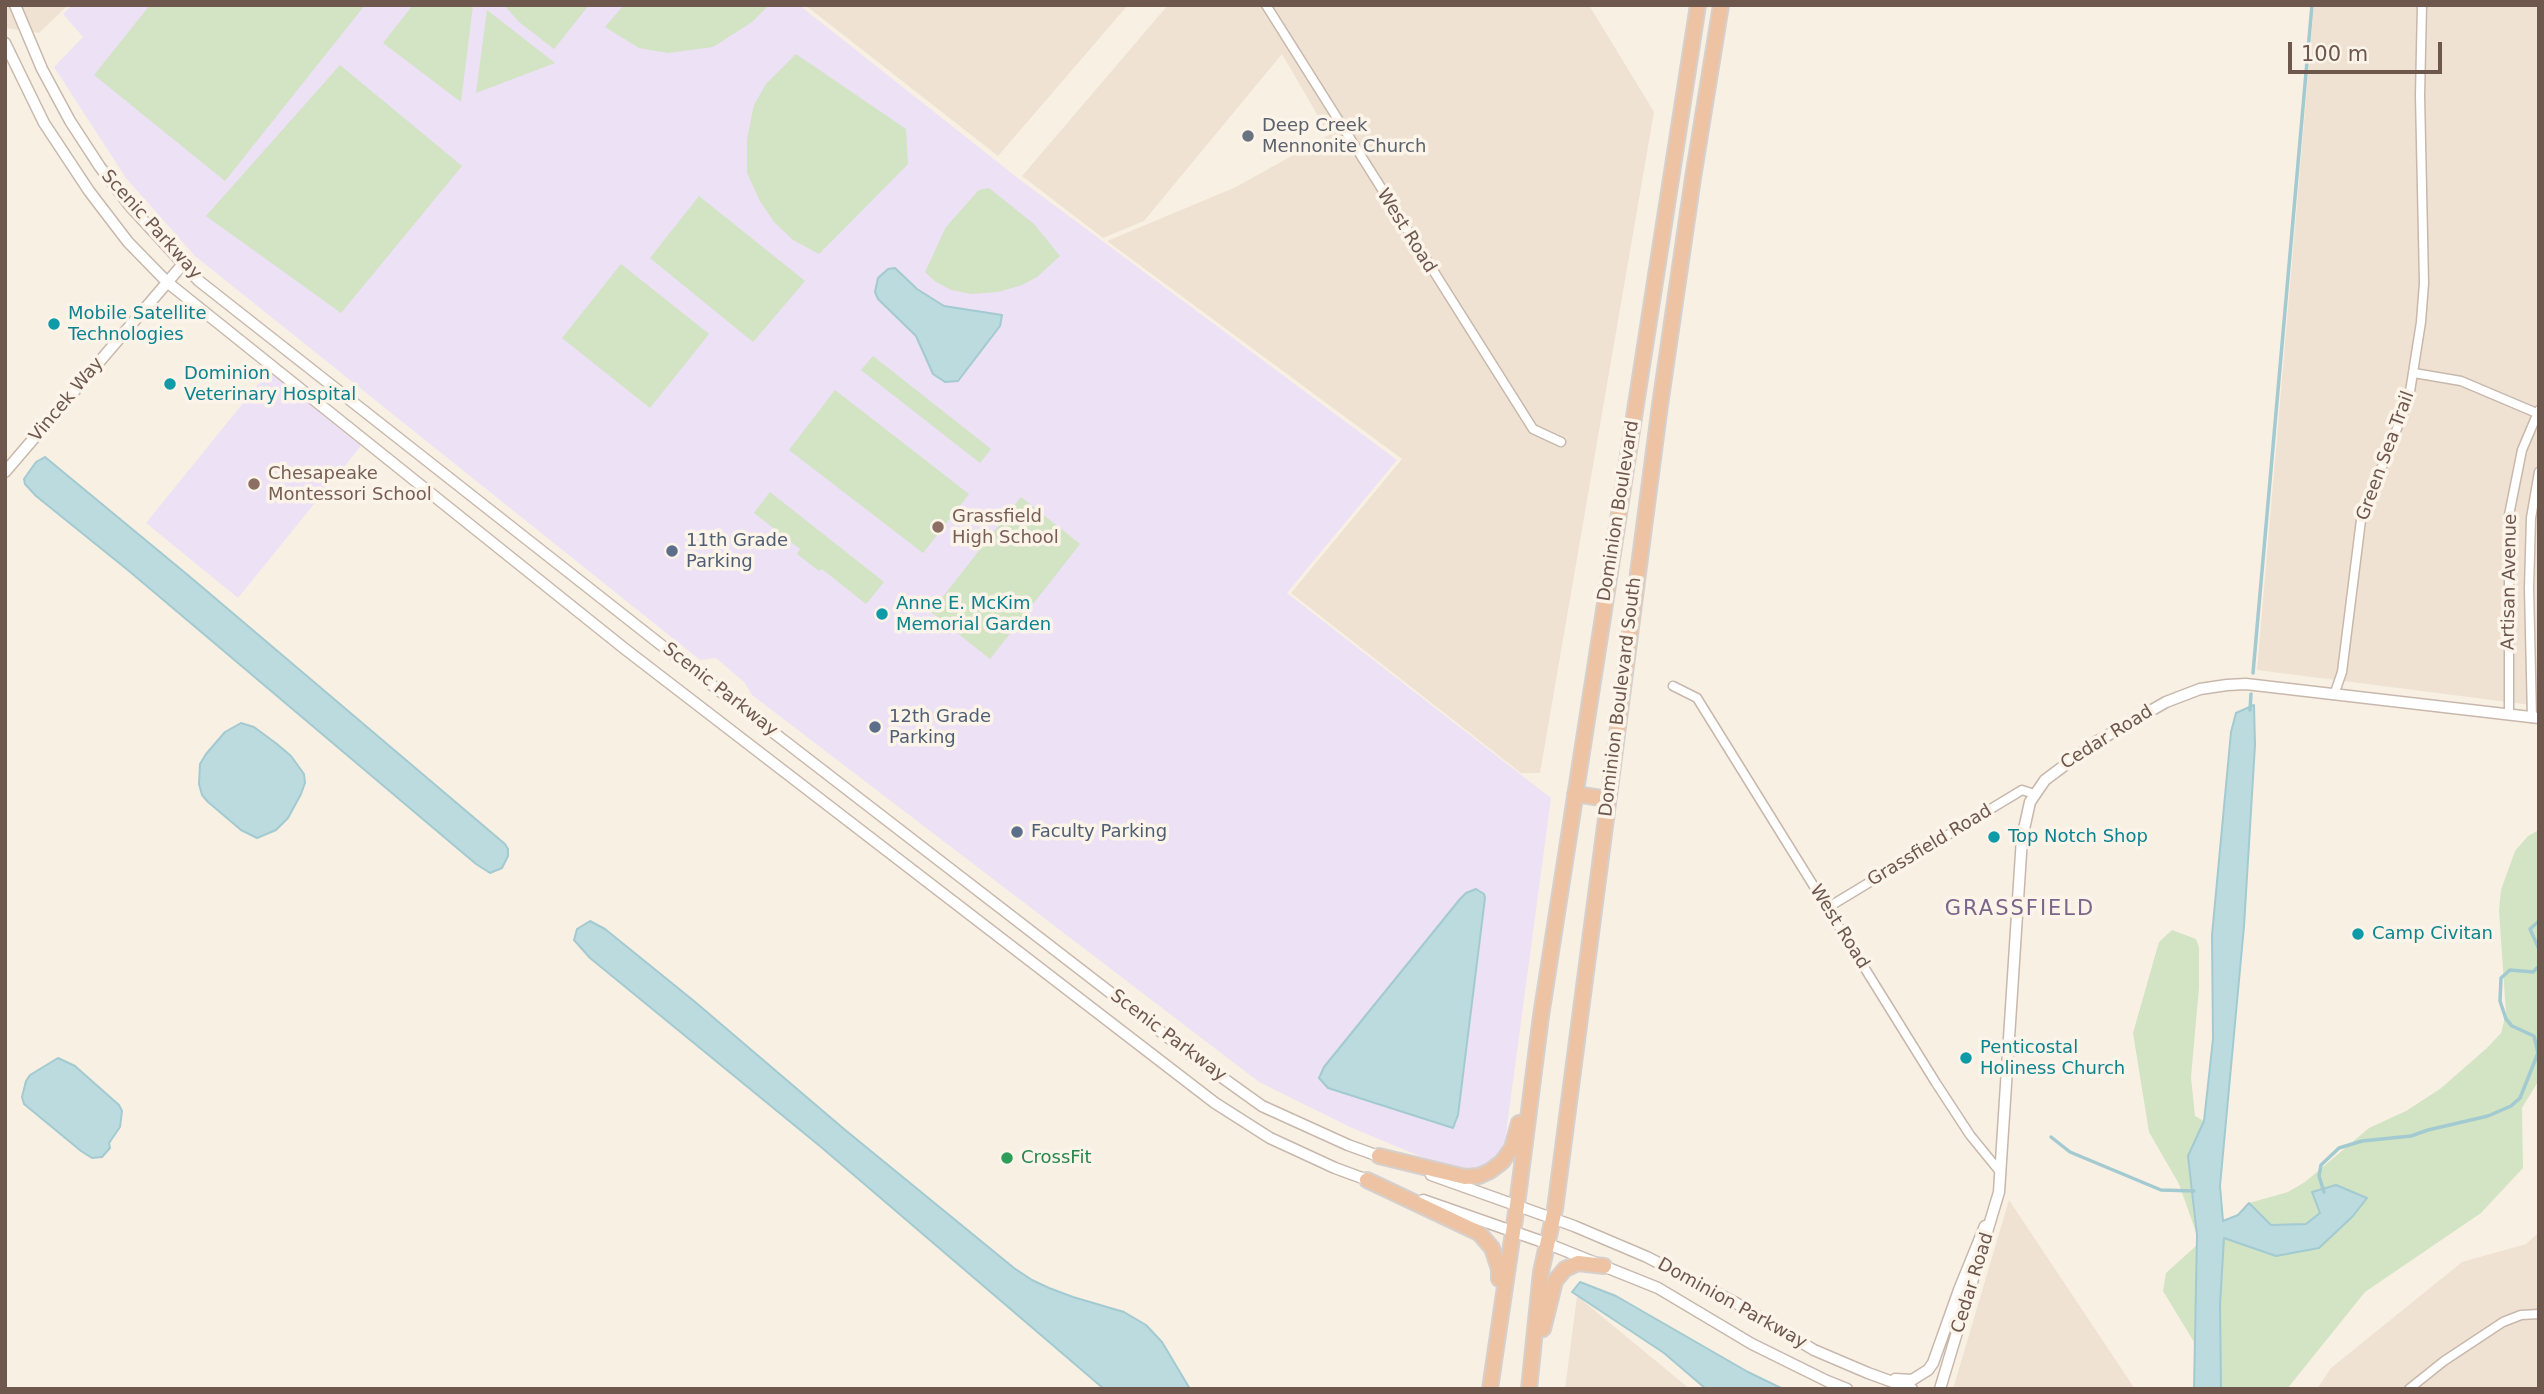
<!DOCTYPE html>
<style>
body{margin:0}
#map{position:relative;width:2544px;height:1394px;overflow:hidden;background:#f9f0e4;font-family:"DejaVu Sans",sans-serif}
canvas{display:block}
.frame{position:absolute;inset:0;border:7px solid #6e584d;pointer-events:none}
.scale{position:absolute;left:2288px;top:42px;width:154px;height:32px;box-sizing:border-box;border:4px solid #6e584d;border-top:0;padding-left:9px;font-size:21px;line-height:24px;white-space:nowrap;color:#6e584d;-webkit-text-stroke:5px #fcf4e9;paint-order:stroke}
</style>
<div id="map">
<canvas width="2544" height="1394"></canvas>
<div class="frame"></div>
<div class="scale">100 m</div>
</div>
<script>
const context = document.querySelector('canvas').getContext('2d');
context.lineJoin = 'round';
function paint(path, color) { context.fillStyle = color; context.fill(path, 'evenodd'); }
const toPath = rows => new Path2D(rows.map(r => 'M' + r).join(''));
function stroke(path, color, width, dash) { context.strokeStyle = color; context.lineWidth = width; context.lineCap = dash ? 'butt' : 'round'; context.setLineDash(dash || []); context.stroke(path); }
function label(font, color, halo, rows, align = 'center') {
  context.font = font + ' "DejaVu Sans",sans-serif'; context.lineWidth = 7; context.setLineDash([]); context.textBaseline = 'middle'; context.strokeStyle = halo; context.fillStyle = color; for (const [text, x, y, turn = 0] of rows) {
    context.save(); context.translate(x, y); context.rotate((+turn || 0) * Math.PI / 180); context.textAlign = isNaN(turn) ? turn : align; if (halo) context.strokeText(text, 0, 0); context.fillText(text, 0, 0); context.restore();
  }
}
paint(toPath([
 [5,5,68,5,39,33,5,28],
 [805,5,1128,5,998,156],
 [1168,5,1589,5,1654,112,1540,773,1521,773,1291,593,1402,459,1107,241,1236,187,1329,135,1282,54,1144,221,1103,238,1022,176],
 [2314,5,2539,5,2539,706,2257,670],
 [2009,1200,2135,1389,1953,1389],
 [2539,1232,2539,1389,2317,1389,2331,1368,2462,1262,2526,1244],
 [1577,1296,1690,1389,1565,1389]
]), '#efe2d3');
paint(toPath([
 [72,5,799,5,1019,179,1397,460,1287,593,1551,798,1503,1156,1480,1172,1448,1168,1350,1127,1259,1082,752,695,744,682,716,658,700,660,195,256,126,178,54,67,83,37,63,14],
 [269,371,361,446,238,598,146,523]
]), '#ede1f5');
paint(toPath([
 [150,5,365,5,225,181,94,75],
 [413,5,473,5,461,102,383,43],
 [504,5,589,5,554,49,519,22],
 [624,5,769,5,752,22,713,47,668,53,639,48,605,27],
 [487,10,555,63,476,93],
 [796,54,906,129,908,164,819,254,793,240,774,222,760,201,747,173,747,139,754,105,766,84],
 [340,65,462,166,341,313,206,216],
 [989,188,1034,224,1060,256,1037,277,1022,285,998,292,972,294,951,290,936,282,925,272,946,227,979,190],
 [699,196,805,281,753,342,650,258],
 [621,264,709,334,650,408,562,338],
 [873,356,991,449,980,463,861,370],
 [835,390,969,494,923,553,789,450],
 [770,492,884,582,866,604,822,569,819,571,797,554,800,549,754,513],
 [1021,497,1080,544,990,659,931,612],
 [2539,830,2539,1080,2522,1108,2523,1168,2481,1213,2365,1292,2287,1389,2221,1389,2220,1305,2223,1238,2276,1256,2353,1216,2367,1198,2312,1192,2320,1213,2306,1224,2271,1225,2249,1203,2288,1192,2305,1182,2369,1128,2406,1111,2440,1089,2487,1048,2501,1033,2506,1013,2499,910,2501,890,2515,851,2528,836],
 [2172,930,2196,939,2199,947,2199,988,2191,1077,2195,1116,2204,1121,2188,1156,2197,1235,2179,1184,2149,1132,2133,1033,2159,942],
 [2197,1245,2194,1342,2163,1291,2166,1273]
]), '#d2e4c4');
const water = toPath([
 [895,268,917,289,944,306,1002,315,1000,326,958,381,945,382,933,374,916,336,878,299,875,292,878,278,888,269,895,268],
 [45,457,189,576,505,844,508,849,508,856,502,868,490,873,476,864,129,571,36,496,25,484,24,479,36,462,45,457],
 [2254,705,2255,745,2244,926,2220,1186,2223,1221,2238,1215,2249,1203,2271,1225,2306,1224,2320,1213,2312,1192,2336,1185,2367,1198,2353,1216,2319,1248,2276,1256,2224,1238,2220,1305,2221,1389,2194,1389,2197,1235,2188,1156,2204,1121,2213,1039,2212,935,2231,732,2236,713,2254,705],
 [241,723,254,727,277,744,291,756,304,774,305,783,301,794,288,818,276,830,257,838,241,830,208,802,202,795,199,784,200,764,206,754,225,732,241,723],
 [1476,889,1484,894,1485,898,1458,1115,1453,1128,1328,1088,1319,1078,1324,1067,1460,899,1466,893,1476,889],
 [590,921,605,929,694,1001,844,1129,1014,1268,1032,1280,1049,1288,1073,1297,1124,1312,1146,1325,1162,1342,1190,1389,1104,1389,821,1147,590,958,574,940,577,929,590,921],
 [58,1058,75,1066,119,1105,122,1111,120,1127,109,1143,110,1148,102,1157,92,1158,81,1151,24,1104,22,1097,26,1081,30,1075,58,1058],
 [1580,1282,1616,1296,1748,1372,1783,1389,1706,1389,1664,1353,1572,1292,1580,1282]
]);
paint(water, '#bbdbdf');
stroke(water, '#a3cad0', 2);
stroke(toPath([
 [2253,673,2312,5],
 [2250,710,2251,694],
 [2539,921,2530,929,2539,949],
 [2051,1137,2070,1152,2161,1190,2194,1191],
 [2324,1192,2319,1176,2321,1165,2339,1148,2362,1141,2411,1136,2428,1130,2488,1116,2511,1106,2520,1098,2538,1053,2534,1036,2512,1026,2506,1019,2500,1001,2501,978,2510,970,2533,972,2539,966]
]), '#a3cad0', 3.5);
const minor = toPath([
 [1266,5,1533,429,1561,442],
 [2414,373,2461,381,2539,414],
 [1673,686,1697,698,1936,1083,1970,1135,2001,1173],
 [2334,695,2342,672,2361,520,2409,398,2421,322,2424,283,2420,95,2422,5],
 [2509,715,2509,515,2522,450,2539,410],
 [2532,718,2529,588,2531,518,2539,472],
 [1827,908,2022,790,2034,794],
 [2409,1389,2444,1361,2503,1322,2521,1315,2539,1314]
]);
const tertiary = toPath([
 [15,5,42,69,70,121,100,167,130,206,199,281,712,685,1195,1058,1262,1106,1348,1145,1384,1158],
 [5,43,44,123,89,191,128,242,167,282,625,649,1215,1103,1270,1138,1335,1168,1373,1182],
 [5,472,183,264],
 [1431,1175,1574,1226,1647,1257,1736,1303,1814,1350,1868,1373,1912,1389],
 [1423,1200,1546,1243,1658,1288,1752,1344,1827,1381,1847,1389],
 [1895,1379,1912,1380,1928,1370,1933,1363,1959,1290,1985,1226],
 [1940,1389,1999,1192,2022,838,2030,802,2045,780,2096,742,2166,702,2200,689,2227,685,2246,684,2539,718]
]);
const trunk = toPath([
 [1575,794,1608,799],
 [1379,1156,1465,1177,1479,1176,1490,1171,1502,1162,1512,1148,1519,1123],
 [1367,1180,1479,1233,1492,1248,1499,1269,1499,1279],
 [1543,1329,1555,1281,1565,1269,1578,1263,1604,1266],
 [1490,1389,1517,1205,1541,1016,1698,5],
 [1529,1389,1541,1272,1555,1209,1660,405,1693,178,1721,5]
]);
stroke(minor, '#c8b8ac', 11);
stroke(tertiary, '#c8b8ac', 13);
stroke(trunk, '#d6d0cd', 18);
stroke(minor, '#fff', 8);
stroke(tertiary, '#fff', 10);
stroke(trunk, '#edc3a3', 14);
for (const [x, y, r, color] of [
 [1248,136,7,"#6b7280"],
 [54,324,7,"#0f9aa8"],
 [170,384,7,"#0f9aa8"],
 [254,484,7,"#8d6e63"],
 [938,527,7,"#8d6e63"],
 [672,551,7,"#5c6f8a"],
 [882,614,7,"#0f9aa8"],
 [875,727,7,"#5c6f8a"],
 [1017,832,7,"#5c6f8a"],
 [1994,837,7,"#0f9aa8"],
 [2358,934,7,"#0f9aa8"],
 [1966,1058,7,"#0f9aa8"],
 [1007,1158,7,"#2e9e5b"]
]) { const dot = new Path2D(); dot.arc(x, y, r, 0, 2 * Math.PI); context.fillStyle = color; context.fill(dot); stroke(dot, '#fcf4e9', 2.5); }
label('18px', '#5b616d', '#fcf4e9', [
 ["Deep Creek",1262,126],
 ["Mennonite Church",1262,147]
], 'left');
label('18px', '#6e584d', '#fcf4e9', [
 ["Scenic Parkway",151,225,48],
 ["West Road",1406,231,58],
 ["Vincek Way",67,400,-50],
 ["Green Sea Trail",2386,456,-70],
 ["Dominion Boulevard",1619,511,-81],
 ["Artisan Avenue",2510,582,-89],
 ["Scenic Parkway",720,690,38],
 ["Dominion Boulevard South",1621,697,-83],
 ["Cedar Road",2107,738,-32],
 ["Grassfield Road",1930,846,-31],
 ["West Road",1839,927,58],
 ["Scenic Parkway",1168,1036,37],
 ["Cedar Road",1973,1283,-73],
 ["Dominion Parkway",1732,1304,29]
]);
label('18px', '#0d838f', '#fcf4e9', [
 ["Mobile Satellite",68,314],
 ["Technologies",68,335],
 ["Dominion",184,374],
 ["Veterinary Hospital",184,395],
 ["Anne E. McKim",896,604],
 ["Memorial Garden",896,625],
 ["Top Notch Shop",2008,837],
 ["Camp Civitan",2372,934],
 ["Penticostal",1980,1048],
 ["Holiness Church",1980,1069]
], 'left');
label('18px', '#785e54', '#fcf4e9', [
 ["Chesapeake",268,474],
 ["Montessori School",268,495],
 ["Grassfield",952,517],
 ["High School",952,538]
], 'left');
label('18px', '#4e5e75', '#fcf4e9', [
 ["11th Grade",686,541],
 ["Parking",686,562],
 ["12th Grade",889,717],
 ["Parking",889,738],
 ["Faculty Parking",1031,832]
], 'left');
label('18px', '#27864d', '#fcf4e9', [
 ["CrossFit",1021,1158]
], 'left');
context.letterSpacing = '2px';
label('21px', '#7c658a', '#fcf4e9', [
 ["GRASSFIELD",2020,910]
]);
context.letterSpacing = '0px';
</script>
